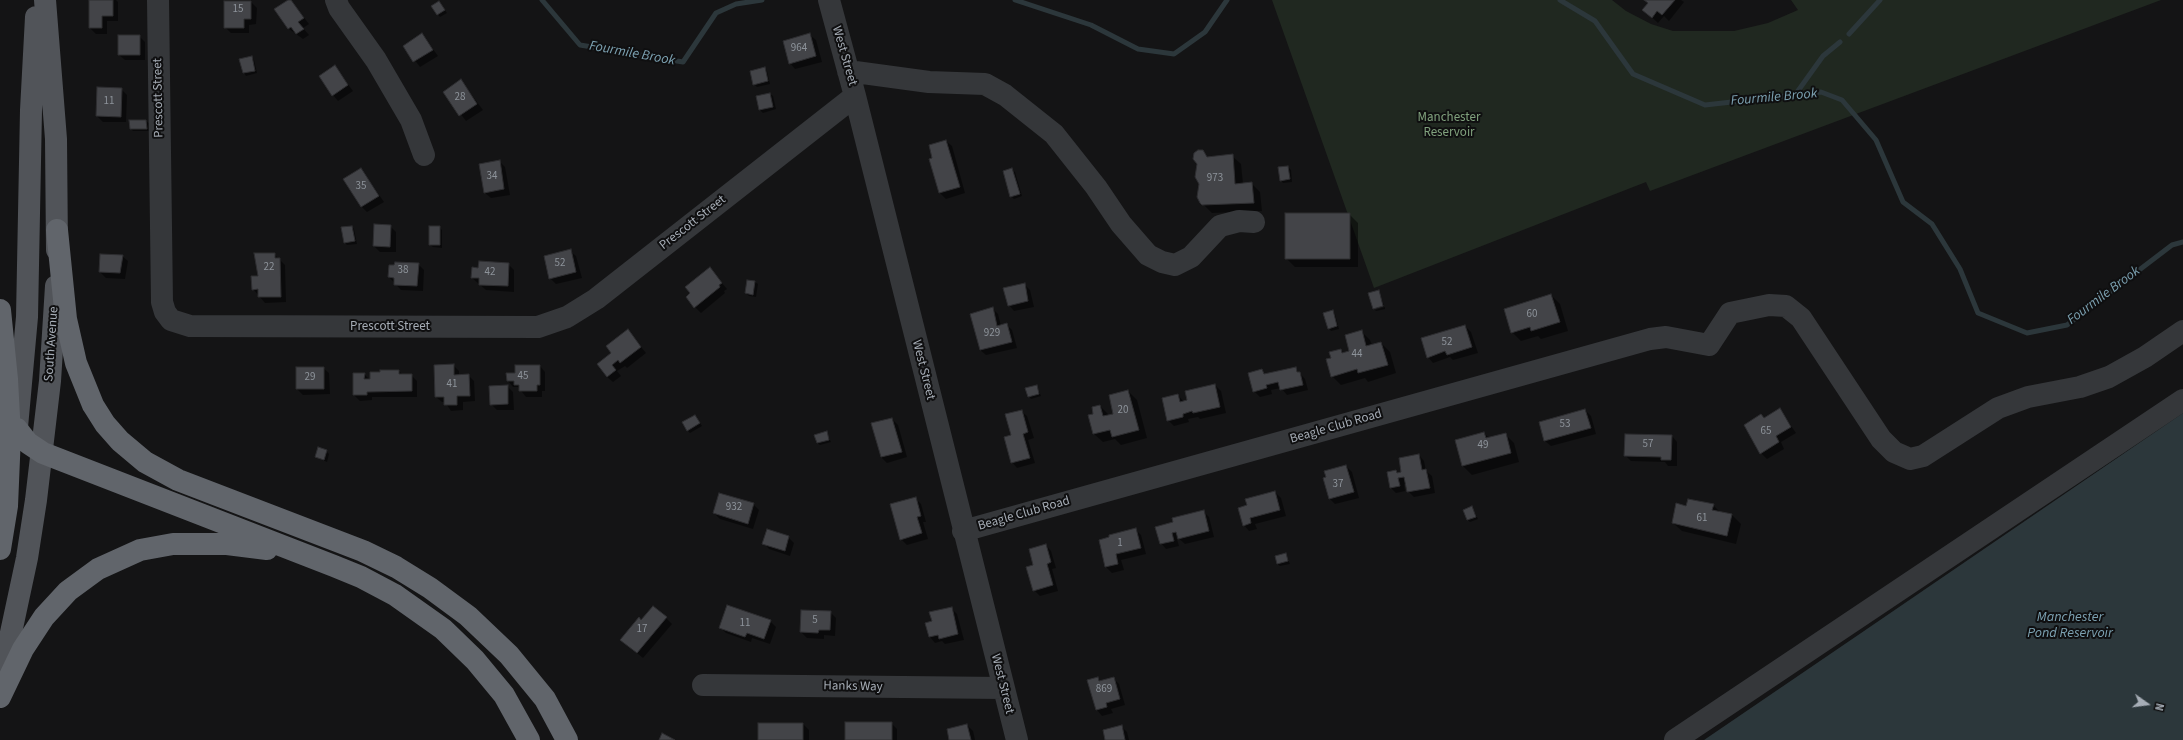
<!DOCTYPE html>
<style>
body{margin:0}
#map{position:relative;width:2183px;height:740px;overflow:hidden;background:#141415;font-family:"Source Sans 3",sans-serif}
canvas{display:block}
.north{position:absolute;left:2127px;top:684px;width:40px;height:40px;-webkit-text-stroke:3px #0f0f10;paint-order:stroke;rotate:104deg;font-size:11px;font-weight:700;line-height:16px;text-align:center;color:#a6adb6}
.north::after{content:'';display:block;margin:auto;width:14px;height:18px;background:#a6adb6;clip-path:polygon(50% 0,100% 100%,50% 72%,0 100%)}
</style>
<div id="map">
<canvas width="2183" height="740"></canvas>
<div class="north">N</div>
</div>
<script>
const context = document.querySelector('canvas').getContext('2d');
context.lineJoin = 'round';
function paint(path, color) { context.fillStyle = color; context.fill(path, 'evenodd'); }
const toPath = rows => new Path2D(rows.map(r => 'M' + r).join(''));
function stroke(path, color, width, dash) { context.strokeStyle = color; context.lineWidth = width; context.lineCap = dash ? 'butt' : 'round'; context.setLineDash(dash || []); context.stroke(path); }
function label(font, color, halo, rows, align = 'center') {
  context.font = font + ' "Source Sans 3",sans-serif'; context.lineWidth = 4; context.setLineDash([]); context.textBaseline = 'middle'; context.strokeStyle = halo; context.fillStyle = color; for (const [text, x, y, turn = 0] of rows) {
    context.save(); context.translate(x, y); context.rotate((+turn || 0) * Math.PI / 180); context.textAlign = isNaN(turn) ? turn : align; if (halo) context.strokeText(text, 0, 0); context.fillText(text, 0, 0); context.restore();
  }
}
paint(toPath([
 [1272,0,1612,0,1626,11,1651,24,1673,31,1734,31,1768,23,1798,10,1791,0,2161,0,1650,191,1646,182,1374,288]
]), '#202820');
paint(toPath([
 [2183,413,2183,740,1704,740,1864,631]
]), '#2c373b');
paint(toPath([
 [90,0,116,0,118,2,118,21,107,21,107,34,96,34,90,28],
 [290,0,309,24,303,28,309,35,303,39,289,29,276,10],
 [1644,0,1681,0,1684,2,1669,21,1664,16,1658,23,1644,10,1649,4],
 [251,2,257,8,256,24,249,25,249,33,231,33,225,27],
 [441,5,447,13,440,17,432,7],
 [422,34,438,56,420,67,404,46],
 [810,35,816,40,822,62,795,69,790,63],
 [139,36,145,42,145,60,125,60,119,55],
 [252,57,254,60,257,73,246,76,244,73,241,60],
 [335,67,353,91,338,101,333,95],
 [765,68,767,71,770,84,757,87,754,84],
 [461,81,483,110,466,121,444,92],
 [121,89,127,95,126,122,103,122,97,116],
 [770,94,773,96,776,109,763,113,760,110,757,97],
 [146,121,149,123,149,131,133,131,131,129],
 [946,141,952,146,965,193,946,199,940,193,931,159,934,158],
 [1202,151,1209,158,1232,156,1241,164,1243,184,1251,183,1260,192,1262,211,1212,213,1203,204,1198,168,1194,159],
 [499,161,505,167,510,195,491,198,485,193],
 [1288,167,1291,170,1292,182,1283,183,1281,180],
 [361,169,384,202,367,212,361,206],
 [1012,170,1015,172,1022,196,1014,199,1011,196],
 [1349,214,1358,223,1358,267,1295,267,1286,258],
 [390,226,396,232,396,252,380,252,374,246],
 [352,227,354,229,357,244,347,245,345,243],
 [439,227,442,230,442,248,433,247,430,245],
 [570,251,576,256,582,278,556,284,550,278],
 [274,254,285,265,286,302,265,303,253,289],
 [122,256,128,261,125,279,106,278,100,272],
 [418,264,424,270,423,291,401,290,389,277],
 [508,264,514,270,514,292,486,290,472,278,479,269],
 [710,269,727,289,724,291,725,293,701,313,695,307],
 [748,281,755,282,758,284,756,297,749,296,746,293],
 [1024,284,1030,290,1034,307,1014,311,1009,305],
 [1378,291,1384,305,1374,309,1374,308],
 [1551,295,1560,304,1568,331,1541,339,1538,336,1521,341,1512,332],
 [1385,307,1385,309,1376,311,1375,310],
 [993,309,998,314,1001,326,1006,324,1012,330,1017,348,986,355,980,350],
 [1332,311,1335,314,1339,329,1331,331,1329,328],
 [1465,326,1471,332,1478,353,1453,360,1450,357,1433,363,1428,357],
 [628,331,646,353,627,368,625,366,617,371,621,376,613,382,607,377,613,353],
 [1361,331,1370,340,1372,345,1381,343,1390,352,1396,373,1368,382,1365,378,1341,385,1332,376,1332,358,1341,350,1344,353,1350,351],
 [453,365,459,371,459,376,469,376,474,381,475,401,463,402,463,410,451,411,445,402,442,402,436,397],
 [540,366,545,372,545,391,542,391,542,397,526,397,518,387,513,387,508,381,516,374],
 [323,368,329,373,330,394,303,395,297,389],
 [1295,368,1305,379,1308,390,1287,395,1281,388,1271,390,1272,394,1260,397,1254,391,1262,371,1266,375],
 [399,371,403,375,411,375,417,381,417,397,372,397,372,400,360,401,354,395,364,374,371,381],
 [1215,385,1221,391,1226,413,1200,419,1198,417,1188,419,1189,422,1174,426,1168,420,1178,395,1184,402],
 [507,386,513,392,514,410,497,410,491,404],
 [1037,386,1041,396,1031,399,1029,396],
 [1128,391,1137,400,1147,438,1121,445,1115,439,1103,442,1094,434,1095,414,1100,406,1110,416,1115,414],
 [1585,410,1591,416,1596,434,1551,446,1545,441],
 [1780,410,1796,433,1781,442,1784,449,1767,459,1761,453,1764,419],
 [1021,411,1027,416,1034,438,1028,440,1035,463,1017,468,1012,462,1013,436],
 [695,416,702,426,690,433,687,430],
 [892,419,898,425,907,457,887,463,881,457],
 [826,432,831,442,820,445,817,443],
 [1484,433,1489,438,1505,434,1514,443,1519,462,1472,475,1463,466],
 [1672,436,1677,442,1677,466,1668,466,1665,462,1631,461,1625,455],
 [326,451,329,454,327,462,316,457],
 [1419,455,1424,461,1426,471,1432,476,1435,493,1414,497,1408,491,1407,484,1404,484,1405,491,1396,493,1390,487,1396,471,1398,474,1402,473],
 [1346,466,1352,472,1359,498,1335,504,1329,498],
 [1275,492,1281,498,1286,516,1255,524,1257,529,1249,531,1244,525,1248,506],
 [915,498,921,504,926,522,923,522,928,539,907,545,901,539],
 [753,504,759,510,753,529,720,519,714,513],
 [1713,505,1721,513,1732,515,1741,524,1736,544,1682,531,1673,523,1687,507],
 [1472,507,1478,519,1470,522,1467,519],
 [1203,511,1209,517,1214,537,1185,544,1176,536,1179,546,1166,549,1161,543,1175,523],
 [1135,529,1141,535,1146,554,1121,560,1124,570,1112,573,1106,567,1100,541],
 [788,537,794,543,790,556,769,549,764,543],
 [1046,545,1051,551,1056,568,1052,569,1058,591,1040,596,1034,590,1034,566],
 [1285,554,1290,564,1280,566,1277,564],
 [951,608,957,614,964,640,945,644,942,641,935,643,930,637,933,622],
 [802,611,830,612,836,618,835,636,824,635,824,639,807,638,801,632],
 [666,618,672,624,643,658,627,645,642,621],
 [770,621,776,627,770,644,752,638,751,642,726,633,721,628],
 [1098,678,1101,682,1113,678,1119,684,1125,705,1111,709,1113,713,1102,716,1097,710,1088,681],
 [891,723,897,729,897,740,846,740],
 [803,724,809,730,809,740,759,740],
 [967,725,973,731,975,740,951,740],
 [1121,726,1127,732,1129,740,1106,740]
]), '#0007');
stroke(toPath([
 [542,0,580,45,683,62,716,13,736,4,762,0],
 [1015,0,1091,25,1138,49,1174,54,1205,32,1227,0],
 [1560,0,1595,21,1633,74,1705,105,1821,92,1842,100,1876,140,1903,202,1932,224,1960,269,1978,313,2027,333,2067,325,2172,245,2183,242],
 [1849,34,1880,0],
 [1795,95,1823,56,1840,42]
]), '#2c373b', 5);
const building = toPath([
 [89,0,113,0,113,16,102,16,102,28,89,28,89,0],
 [288,0,291,0,304,18,298,22,304,29,296,34,291,27,288,29,274,9,288,0],
 [1644,0,1675,0,1662,15,1657,11,1652,18,1642,10,1648,3,1644,0],
 [224,1,251,1,251,19,244,19,244,28,224,28,224,1],
 [439,1,445,10,437,15,431,6,439,1],
 [422,33,433,50,413,62,403,46,422,33],
 [810,33,816,56,789,64,783,41,810,33],
 [118,35,140,35,140,55,118,55,118,35],
 [252,56,255,71,243,73,239,59,252,56],
 [335,65,348,85,332,96,319,76,335,65],
 [765,67,768,81,753,85,750,71,765,67],
 [461,79,477,104,459,116,443,92,461,79],
 [97,87,122,88,121,117,96,116,97,87],
 [770,93,773,107,759,110,756,96,770,93],
 [129,120,146,120,147,129,130,129,129,120],
 [946,140,960,187,939,193,929,159,932,158,929,145,946,140],
 [1198,150,1203,150,1207,157,1233,154,1235,184,1252,182,1254,203,1202,205,1200,203,1197,197,1199,184,1195,177,1197,164,1193,159,1194,153,1198,150],
 [500,160,504,189,484,193,479,164,500,160],
 [1288,166,1290,179,1280,181,1278,167,1288,166],
 [361,168,379,196,361,207,343,179,361,168],
 [1012,168,1020,194,1010,197,1003,171,1012,168],
 [1285,213,1350,213,1350,259,1285,259,1285,213],
 [374,224,391,225,390,247,373,246,374,224],
 [352,226,355,241,344,243,341,227,352,226],
 [429,226,440,226,440,245,429,245,429,226],
 [571,249,576,272,549,279,544,256,571,249],
 [254,253,275,253,275,258,280,258,281,297,258,297,258,289,252,290,251,276,258,276,254,253],
 [100,254,123,255,120,273,99,272,100,254],
 [479,261,509,263,508,286,479,285,479,278,471,278,472,267,478,268,479,261],
 [395,262,419,263,417,286,394,285,394,278,388,277,389,265,394,265,395,262],
 [710,267,722,283,719,285,720,287,694,308,686,297,690,293,685,287,710,267],
 [747,280,755,281,753,295,745,293,747,280],
 [1025,283,1028,301,1008,306,1003,288,1025,283],
 [1379,290,1383,306,1373,309,1368,293,1379,290],
 [1551,294,1560,322,1531,331,1530,327,1511,333,1504,309,1551,294],
 [993,307,997,326,1007,323,1012,342,980,350,970,314,993,307],
 [1333,310,1337,326,1328,329,1323,313,1333,310],
 [1465,325,1472,347,1447,355,1445,351,1427,358,1421,338,1465,325],
 [628,329,641,347,620,363,618,360,612,365,616,370,607,377,597,364,611,353,606,346,628,329],
 [1362,330,1366,346,1381,342,1388,365,1358,373,1357,369,1331,377,1326,359,1331,358,1329,352,1341,349,1342,353,1349,351,1345,335,1362,330],
 [454,364,454,375,469,374,470,396,457,396,457,405,444,405,444,397,435,397,434,365,454,364],
 [515,365,540,365,540,385,537,385,537,391,519,391,519,385,514,385,514,381,507,381,506,373,515,373,515,365],
 [296,367,324,367,324,389,296,389,296,367],
 [1296,367,1297,372,1300,372,1303,385,1280,390,1278,382,1266,385,1267,388,1253,392,1248,373,1262,369,1264,374,1296,367],
 [380,370,399,370,399,374,412,374,412,391,367,392,367,395,353,395,353,373,365,373,364,379,370,379,370,372,380,372,380,370],
 [1215,384,1220,407,1193,413,1192,411,1183,414,1183,417,1167,421,1162,398,1178,394,1180,402,1187,400,1185,391,1215,384],
 [508,385,508,404,490,405,489,386,508,385],
 [1037,385,1039,394,1028,397,1025,388,1037,385],
 [1128,390,1139,430,1112,437,1110,430,1093,434,1088,415,1093,414,1092,407,1100,405,1103,416,1113,414,1109,395,1128,390],
 [1780,408,1791,427,1776,436,1779,442,1760,454,1744,425,1761,414,1764,418,1780,408],
 [1585,409,1591,428,1544,441,1539,422,1585,409],
 [1022,410,1028,432,1023,434,1030,458,1011,463,1004,437,1011,435,1005,414,1022,410],
 [695,415,700,423,687,431,682,422,695,415],
 [892,418,902,452,881,457,871,423,892,418],
 [827,431,829,440,817,443,814,435,827,431],
 [1484,432,1486,438,1506,433,1511,453,1462,466,1455,440,1484,432],
 [1625,434,1672,435,1671,460,1661,460,1661,457,1624,456,1625,434],
 [318,447,327,450,324,460,315,457,318,447],
 [1419,454,1422,470,1426,469,1430,488,1407,492,1404,477,1398,478,1400,486,1390,488,1387,472,1396,470,1397,473,1401,472,1399,458,1419,454],
 [1346,465,1354,492,1329,499,1323,478,1326,477,1324,471,1346,465],
 [1275,491,1280,510,1250,518,1251,523,1243,526,1238,508,1247,505,1245,499,1275,491],
 [719,493,754,503,748,524,713,513,719,493],
 [916,497,921,516,917,517,922,533,900,540,890,504,916,497],
 [1688,499,1714,504,1712,510,1732,514,1727,536,1672,523,1676,503,1686,506,1688,499],
 [1472,506,1476,517,1467,520,1463,510,1472,506],
 [1204,510,1209,531,1178,539,1176,532,1172,533,1174,541,1160,544,1155,527,1173,522,1172,518,1204,510],
 [1136,528,1141,548,1116,554,1118,564,1105,567,1099,540,1109,537,1109,535,1136,528],
 [767,529,789,536,785,551,762,544,767,529],
 [1046,544,1051,562,1047,564,1053,585,1033,591,1026,567,1033,565,1029,549,1046,544],
 [1286,553,1288,561,1277,564,1275,556,1286,553],
 [727,605,771,620,764,639,747,633,745,637,719,628,727,605],
 [653,606,667,617,637,653,620,640,639,617,641,620,653,606],
 [952,607,958,634,939,639,938,635,929,637,925,623,932,621,929,612,952,607],
 [801,610,831,611,830,630,819,630,818,633,800,632,801,610],
 [1098,677,1099,681,1114,677,1120,699,1106,703,1107,707,1096,710,1087,680,1098,677],
 [845,722,892,722,892,740,845,740,845,722],
 [758,723,803,723,803,740,758,740,758,723],
 [967,724,971,740,949,740,947,729,967,724],
 [1122,725,1125,740,1105,740,1103,730,1122,725],
 [662,733,675,740,659,740,662,733]
]);
paint(building, '#434448');
stroke(building, '#2e2e31', 1);
stroke(toPath([
 [158,0,162,302,165,312,171,320,190,326,538,327,567,317,596,299,855,96],
 [336,0,339,8,376,60,411,120,424,155],
 [829,0,855,96,1017,740],
 [848,71,929,82,985,84,1005,95,1054,134,1096,187,1121,224,1148,255,1162,262,1175,265,1191,257,1220,226,1239,221,1254,222],
 [963,531,1650,339,1666,337,1709,345,1730,313,1769,305,1786,306,1801,318,1881,439,1894,452,1910,459,1923,456,1998,408,2028,397,2080,387,2109,377,2145,357,2183,331],
 [703,685,1003,688],
 [1675,740,2183,400]
]), '#35373a', 22);
stroke(toPath([
 [45,0,56,139,57,250],
 [16,438,27,317,31,110,36,17],
 [0,684,27,558,36,500,50,381,56,286]
]), '#515459', 22);
stroke(toPath([
 [57,230,66,319,76,363,93,405,105,424,120,441,145,462,178,480,363,551,396,567,430,588,468,616,509,655,545,699,567,740],
 [0,310,7,379,10,435,7,506,0,549],
 [17,429,28,443,43,453,334,566,361,577,395,595,443,629,475,660,504,695,529,740],
 [0,697,23,649,44,617,68,591,98,569,140,550,173,544,227,544,267,549]
]), '#61656b', 22);
label('11px', '#8d939a', null, [
 ["15",238,10],
 ["964",799,49],
 ["28",460,98],
 ["11",109,102],
 ["34",492,177],
 ["973",1215,179],
 ["35",361,187],
 ["52",560,264],
 ["22",269,268],
 ["38",403,271],
 ["42",490,273],
 ["60",1532,315],
 ["929",992,334],
 ["52",1447,343],
 ["44",1357,355],
 ["45",523,377],
 ["29",310,378],
 ["41",452,385],
 ["20",1123,411],
 ["53",1565,425],
 ["65",1766,432],
 ["57",1648,445],
 ["49",1483,446],
 ["37",1338,485],
 ["932",734,508],
 ["61",1702,519],
 ["1",1120,544],
 ["5",815,621],
 ["11",745,624],
 ["17",642,630],
 ["869",1104,690]
]);
label('13px', '#a6adb6', '#0f0f10', [
 ["West Street",844,56,74],
 ["Prescott Street",159,98,-91],
 ["Prescott Street",693,223,-38],
 ["Prescott Street",390,327],
 ["South Avenue",52,344,-86],
 ["West Street",923,370,76],
 ["Beagle Club Road",1336,427,-16],
 ["Beagle Club Road",1024,514,-16],
 ["West Street",1002,684,76],
 ["Hanks Way",853,687,1]
]);
label('13px', '#80a17d', '#0f0f10', [
 ["Manchester",1449,118],
 ["Reservoir",1449,133]
]);
label('italic 14px', '#7ca1b1', '#0f0f10', [
 ["Fourmile Brook",632,54,10],
 ["Fourmile Brook",1774,98,-5],
 ["Fourmile Brook",2104,296,-37],
 ["Manchester",2070,618],
 ["Pond Reservoir",2070,634]
]);
</script>
